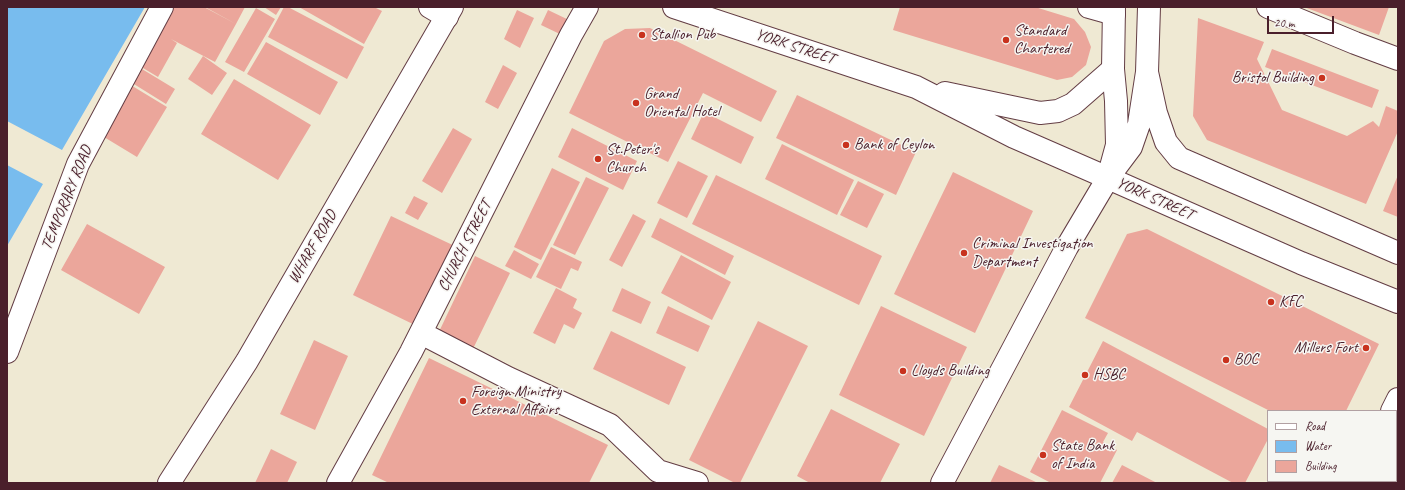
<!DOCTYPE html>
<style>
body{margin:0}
#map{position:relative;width:1405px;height:490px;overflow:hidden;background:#efe9d3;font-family:Caveat,sans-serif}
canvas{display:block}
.frame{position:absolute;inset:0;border:8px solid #4a1f2b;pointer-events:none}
.legend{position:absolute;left:1267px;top:410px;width:130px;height:72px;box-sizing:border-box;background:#f6f6f2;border:1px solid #b1a0a2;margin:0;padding:5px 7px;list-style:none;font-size:12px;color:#4a1f2b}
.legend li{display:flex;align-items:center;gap:8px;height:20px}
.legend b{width:20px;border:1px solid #b1a0a2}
.scale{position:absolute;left:1267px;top:16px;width:67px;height:18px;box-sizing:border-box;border:2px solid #4a1f2b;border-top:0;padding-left:5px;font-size:12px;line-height:14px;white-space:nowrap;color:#4a1f2b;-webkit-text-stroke:3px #f6f6f2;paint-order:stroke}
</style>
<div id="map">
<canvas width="1405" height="490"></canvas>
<div class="frame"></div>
<ul class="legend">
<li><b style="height:5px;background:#fff"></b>Road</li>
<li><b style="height:11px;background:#78bcee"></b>Water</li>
<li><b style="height:11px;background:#eba69b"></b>Building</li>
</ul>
<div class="scale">20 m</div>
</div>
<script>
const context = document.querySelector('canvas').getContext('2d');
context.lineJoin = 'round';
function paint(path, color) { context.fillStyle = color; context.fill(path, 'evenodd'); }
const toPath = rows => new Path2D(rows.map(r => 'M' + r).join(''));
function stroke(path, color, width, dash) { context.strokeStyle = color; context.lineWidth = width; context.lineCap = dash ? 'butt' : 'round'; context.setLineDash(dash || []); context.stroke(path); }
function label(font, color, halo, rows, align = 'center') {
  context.font = font + ' Caveat,sans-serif'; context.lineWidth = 3; context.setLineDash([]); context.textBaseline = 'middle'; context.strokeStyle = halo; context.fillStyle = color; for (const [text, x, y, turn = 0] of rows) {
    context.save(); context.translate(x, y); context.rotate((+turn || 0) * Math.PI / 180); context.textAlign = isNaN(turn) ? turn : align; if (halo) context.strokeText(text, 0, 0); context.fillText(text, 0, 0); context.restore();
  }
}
paint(toPath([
 [7,7,145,7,62,150,7,121],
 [7,165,43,184,7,246]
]), '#78bcee');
paint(toPath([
 [170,7,204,7,236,24,215,62,171,39,177,43,158,77,138,65],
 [205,7,245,7,236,24],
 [264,7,281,7,276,15],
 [284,7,288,7,364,47,347,79,268,37],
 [299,7,374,7,382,11,364,44],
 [900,7,1035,7,1074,19,1085,32,1091,47,1086,65,1072,77,1057,80,893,30],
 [1304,7,1389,7,1379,35],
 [256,8,275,19,244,72,225,62],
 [517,10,534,18,520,48,504,39],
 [548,10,571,21,564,36,541,25],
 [1198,18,1264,42,1257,59,1282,110,1347,136,1373,121,1379,127,1386,106,1398,111,1398,131,1366,204,1207,140,1193,116],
 [650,28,777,91,761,122,703,93,668,162,569,113,604,41,625,29],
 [266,42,338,82,320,115,247,74],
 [1272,49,1379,90,1372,108,1265,67],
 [203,56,227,73,212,95,188,79],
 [503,65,517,73,498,109,485,102],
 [137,66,175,89,166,104,129,81],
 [234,79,311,125,278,180,201,134],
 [129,84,167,107,137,157,99,134],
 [797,95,916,152,896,195,776,138],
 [704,112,754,137,741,164,691,139],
 [453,128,472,139,442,193,422,181],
 [572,128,637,161,623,190,558,157],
 [782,144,854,180,837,215,765,179],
 [678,161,708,176,687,218,657,203],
 [552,168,580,182,541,260,514,247],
 [953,172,1033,211,975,333,894,294],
 [716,175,882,256,859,305,692,224],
 [1398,175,1398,217,1383,211],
 [586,177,609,188,575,255,553,245],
 [858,181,884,194,867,228,840,215],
 [414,196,428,203,418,220,405,213],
 [633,214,646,221,622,267,609,260],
 [391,216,459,248,421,328,353,295],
 [660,218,734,256,725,275,651,237],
 [87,224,165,267,139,314,61,270],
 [1147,229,1379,344,1346,411,1270,411,1085,318,1127,234],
 [551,247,582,262,578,271,571,268,561,289,536,277],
 [514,250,539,264,531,279,505,266],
 [681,255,731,282,712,320,661,293],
 [475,256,510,273,470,355,436,338],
 [556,288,577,299,573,308,582,313,574,329,564,324,555,344,533,333],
 [622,288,651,302,641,324,612,311],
 [668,306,710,326,698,352,656,333],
 [881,306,967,347,924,436,839,395],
 [758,321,808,346,740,483,735,483,689,460],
 [611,331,686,367,669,405,593,369],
 [314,340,348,356,315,430,280,414],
 [1103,341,1268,429,1268,439,1245,483,1233,483,1137,432,1132,441,1069,407],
 [429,358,608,445,589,483,389,483,372,475],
 [831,409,900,444,880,483,810,483,797,476],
 [1062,410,1108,433,1103,442,1117,450,1100,483,1051,483,1030,472],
 [1398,428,1398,483,1373,483,1374,481,1396,481,1396,433],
 [271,449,297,462,287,483,255,483],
 [999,465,1038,483,990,483],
 [1122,465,1157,483,1112,483]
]), '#eba69b');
const minor = toPath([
 [430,7,447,17],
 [674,7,916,87,1014,137,1108,178],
 [1089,7,1114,14],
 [1268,7,1355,43,1398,59],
 [945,93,1040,113,1058,111,1073,104,1113,69],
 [421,333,508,378,610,425,658,471,697,483],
 [7,352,78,164,162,7],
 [1392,411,1398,399],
 [338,483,411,352,571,35,587,7],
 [1358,483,1359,481]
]);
const major = toPath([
 [1147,72,1156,113,1166,142,1179,158,1398,253],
 [1116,167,1131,147,1139,124,1147,72,1149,7],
 [1108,178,1301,263,1398,302],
 [169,483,247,361,452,7],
 [942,483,1067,247,1108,178,1117,145,1116,101,1113,69,1114,7]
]);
stroke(minor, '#633d44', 24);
stroke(major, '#633d44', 24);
stroke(minor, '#fff', 22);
stroke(major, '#fff', 22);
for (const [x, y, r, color] of [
 [642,35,4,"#c8321e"],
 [1006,40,4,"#c8321e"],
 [1322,78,4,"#c8321e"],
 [636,103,4,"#c8321e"],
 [846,145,4,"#c8321e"],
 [598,159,4,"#c8321e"],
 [964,253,4,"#c8321e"],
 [1271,302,4,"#c8321e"],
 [1366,348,4,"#c8321e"],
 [1226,360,4,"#c8321e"],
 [903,371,4,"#c8321e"],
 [1085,375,4,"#c8321e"],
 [463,401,4,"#c8321e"],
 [1043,455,4,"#c8321e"]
]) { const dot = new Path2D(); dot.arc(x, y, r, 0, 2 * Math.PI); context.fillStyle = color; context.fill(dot); stroke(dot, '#f6f6f2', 1.5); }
label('16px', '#4a1f2b', '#f6f6f2', [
 ["Standard",1014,31],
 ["Chartered",1014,49],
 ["Stallion Pub",650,35],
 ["Bristol Building",1314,78,"right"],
 ["Grand",644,94],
 ["Oriental Hotel",644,112],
 ["Bank of Ceylon",854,145],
 ["St.Peter's",606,150],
 ["Church",606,168],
 ["Criminal Investigation",972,244],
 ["Department",972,262],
 ["KFC",1279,302],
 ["Millers Fort",1358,348,"right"],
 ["BOC",1234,360],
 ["Lloyds Building",911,371],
 ["HSBC",1093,375],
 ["Foreign Ministry",471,392],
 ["External Affairs",471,410],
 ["State Bank",1051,446],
 ["of India",1051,464]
], 'left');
label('16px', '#4a1f2b', '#f6f6f2', [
 ["YORK STREET",795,47,18],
 ["TEMPORARY ROAD",67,198,-68],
 ["YORK STREET",1155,199,24],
 ["CHURCH STREET",465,246,-63],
 ["WHARF ROAD",313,247,-60]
]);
</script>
